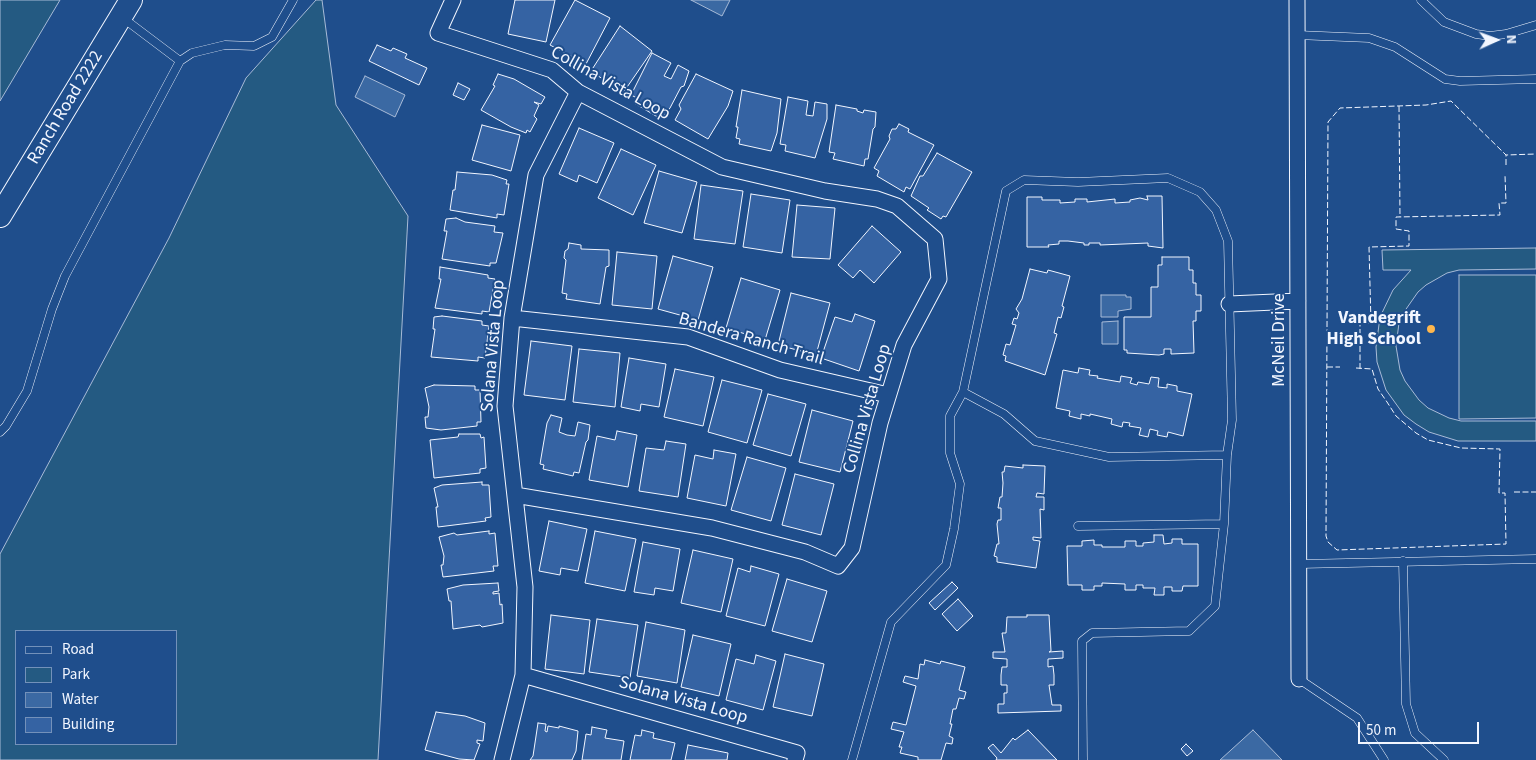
<!DOCTYPE html>
<style>
body{margin:0}
#map{position:relative;width:1536px;height:760px;overflow:hidden;background:#1f4e8c;font-family:"Source Sans 3",sans-serif}
canvas{display:block}
.legend{position:absolute;left:15px;top:630px;width:162px;height:115px;box-sizing:border-box;background:#1f4e8c;border:1px solid #7391ba;margin:0;padding:6px 9px;list-style:none;font-size:15px;color:#f2f6ff}
.legend li{display:flex;align-items:center;gap:10px;height:25px}
.legend b{width:25px;border:1px solid #7391ba}
.north{position:absolute;left:1471px;top:15px;width:50px;height:50px;-webkit-text-stroke:4px #1f4e8c;paint-order:stroke;rotate:88deg;font-size:14px;font-weight:700;line-height:20px;text-align:center;color:#f2f6ff}
.north::after{content:'';display:block;margin:auto;width:18px;height:22px;background:#f2f6ff;clip-path:polygon(50% 0,100% 100%,50% 72%,0 100%)}
.scale{position:absolute;left:1358px;top:722px;width:121px;height:22px;box-sizing:border-box;border:2px solid #f2f6ff;border-top:0;padding-left:6px;font-size:15px;line-height:18px;white-space:nowrap;color:#f2f6ff;-webkit-text-stroke:4px #1f4e8c;paint-order:stroke}
</style>
<div id="map">
<canvas width="1536" height="760"></canvas>
<ul class="legend">
<li><b style="height:6px;background:#1f4e8c"></b>Road</li>
<li><b style="height:14px;background:#245a82"></b>Park</li>
<li><b style="height:14px;background:#3b69a3"></b>Water</li>
<li><b style="height:14px;background:#3563a3"></b>Building</li>
</ul>
<div class="north">N</div>
<div class="scale">50 m</div>
</div>
<script>
const context = document.querySelector('canvas').getContext('2d');
context.lineJoin = 'round';
function paint(path, color) { context.fillStyle = color; context.fill(path, 'evenodd'); }
const toPath = rows => new Path2D(rows.map(r => 'M' + r).join(''));
function stroke(path, color, width, dash) { context.strokeStyle = color; context.lineWidth = width; context.lineCap = dash ? 'butt' : 'round'; context.setLineDash(dash || []); context.stroke(path); }
function label(font, color, halo, rows, align = 'center') {
  context.font = font + ' "Source Sans 3",sans-serif'; context.lineWidth = 4; context.setLineDash([]); context.textBaseline = 'middle'; context.strokeStyle = halo; context.fillStyle = color; for (const [text, x, y, turn = 0] of rows) {
    context.save(); context.translate(x, y); context.rotate((+turn || 0) * Math.PI / 180); context.textAlign = isNaN(turn) ? turn : align; if (halo) context.strokeText(text, 0, 0); context.fillText(text, 0, 0); context.restore();
  }
}
const green = toPath([
 [0,0,60,0,0,101,0,0],
 [316,0,322,0,336,105,408,216,378,760,0,760,0,554,169,238,246,78,316,0],
 [16,631,176,631,176,744,16,744,16,631],
 [1536,248,1536,269,1459,270,1447,273,1426,285,1418,292,1404,312,1399,323,1396,346,1400,370,1405,381,1419,400,1428,408,1449,418,1461,421,1536,421,1536,441,1458,441,1429,432,1416,424,1404,415,1386,390,1377,362,1376,347,1380,317,1393,290,1411,270,1383,270,1382,250,1536,248],
 [1459,275,1536,275,1536,418,1459,419,1459,275]
]);
paint(green, '#245a82');
stroke(green, '#a8bbd7', 1);
const water = toPath([
 [691,0,730,0,722,16,691,0],
 [365,76,405,95,395,117,355,97,365,76],
 [1101,295,1126,295,1126,297,1131,297,1131,309,1118,311,1118,317,1101,317,1101,295],
 [1118,321,1118,344,1102,344,1102,322,1118,321],
 [1253,730,1282,760,1220,760,1253,730]
]);
paint(water, '#3b69a3');
stroke(water, '#a8bbd7', 1);
const building = toPath([
 [515,0,555,0,546,42,508,34,515,0],
 [575,0,610,18,586,64,550,45,575,0],
 [620,26,652,51,623,93,591,71,620,26],
 [377,45,391,51,393,48,407,54,405,58,427,68,419,85,369,61,377,45],
 [652,53,671,63,664,76,671,79,678,65,689,71,684,86,681,87,670,108,661,119,634,103,637,98,631,95,652,53],
 [498,74,514,79,545,97,541,104,534,102,539,105,534,116,537,119,530,132,527,130,526,133,511,127,481,110,495,86,493,85,498,74],
 [696,74,733,91,728,106,708,139,675,120,681,109,679,105,696,74],
 [458,83,470,89,464,100,453,95,458,83],
 [742,90,781,99,777,133,771,151,739,144,740,139,736,138,738,127,736,127,742,90],
 [788,97,808,101,806,115,813,116,815,102,827,104,827,119,815,158,785,151,786,145,780,144,788,97],
 [836,105,857,109,857,111,863,113,864,110,876,112,875,127,873,129,868,159,865,159,864,166,833,159,835,153,829,152,836,105],
 [899,124,909,129,908,132,934,145,910,189,906,187,904,192,877,176,879,171,874,168,890,139,889,136,892,129,896,129,899,124],
 [482,125,520,135,511,171,472,160,482,125],
 [579,128,614,143,597,183,579,175,577,182,559,174,579,128],
 [621,149,656,165,633,215,598,198,621,149],
 [937,153,972,172,946,217,943,216,941,219,927,210,929,208,911,196,920,176,923,176,937,153],
 [659,171,697,182,682,233,644,223,659,171],
 [457,172,492,175,507,180,506,184,509,184,504,215,497,214,497,218,450,210,453,190,455,190,457,172],
 [701,185,743,191,735,244,694,239,701,185],
 [751,194,790,200,782,253,743,247,751,194],
 [1147,196,1162,196,1163,248,1148,246,1148,243,1100,245,1100,243,1089,243,1089,245,1084,245,1084,243,1068,241,1059,241,1059,244,1048,245,1049,247,1027,247,1027,197,1042,197,1042,200,1060,200,1060,203,1075,202,1075,199,1087,199,1087,202,1115,199,1115,203,1130,202,1130,200,1140,198,1148,200,1147,196],
 [797,205,835,208,830,259,792,257,797,205],
 [456,218,465,222,495,226,494,232,503,233,496,263,490,263,490,266,442,259,447,231,444,231,446,219,456,218],
 [872,226,901,252,874,283,860,270,853,278,838,265,872,226],
 [569,243,581,245,581,249,609,250,609,266,606,267,600,304,566,299,567,294,562,293,566,260,564,258,565,251,568,249,569,243],
 [617,252,657,256,652,309,612,305,617,252],
 [673,256,713,267,698,320,658,309,673,256],
 [1162,257,1189,257,1189,270,1193,270,1193,283,1196,283,1196,295,1201,295,1201,311,1196,311,1196,321,1193,321,1194,353,1171,354,1171,349,1164,349,1164,354,1159,355,1127,353,1127,350,1124,350,1124,317,1151,317,1151,287,1158,287,1158,265,1162,265,1162,257],
 [440,267,488,275,488,278,495,279,489,312,482,311,482,314,435,308,441,279,439,279,440,267],
 [1030,269,1047,273,1048,270,1070,276,1062,306,1064,307,1061,318,1058,317,1054,333,1057,334,1045,375,1005,361,1006,356,1003,355,1006,344,1010,345,1016,325,1012,324,1014,318,1017,319,1019,313,1016,309,1022,299,1030,269],
 [741,278,780,290,765,340,726,328,741,278],
 [791,293,830,303,816,355,778,345,791,293],
 [855,314,875,321,859,371,821,358,835,317,852,322,855,314],
 [442,316,482,321,482,325,489,326,485,358,478,357,478,361,431,357,435,329,433,329,434,317,442,316],
 [531,341,572,346,565,400,524,395,531,341],
 [579,349,620,353,615,407,573,402,579,349],
 [629,358,666,364,659,407,641,404,640,411,621,407,629,358],
 [1079,368,1090,370,1089,375,1098,376,1097,378,1120,382,1121,376,1132,378,1130,383,1137,385,1138,382,1149,384,1151,377,1159,378,1158,387,1167,388,1167,384,1177,386,1177,391,1192,394,1183,436,1168,432,1167,437,1157,435,1158,431,1150,429,1148,437,1139,435,1141,428,1129,426,1130,423,1123,422,1122,427,1111,424,1112,419,1090,414,1090,416,1081,414,1081,419,1069,416,1070,411,1056,408,1063,370,1078,373,1079,368],
 [675,369,714,377,703,426,664,417,675,369],
 [722,380,762,390,747,443,708,432,722,380],
 [434,385,475,386,475,390,480,390,481,422,477,422,477,426,441,430,426,428,425,417,428,417,429,407,425,388,434,385],
 [768,394,806,404,791,456,753,445,768,394],
 [812,410,853,421,840,472,799,462,812,410],
 [551,415,562,418,559,432,567,435,575,436,578,422,590,425,588,440,586,442,579,473,574,472,573,476,543,469,544,465,540,464,547,423,551,415],
 [617,431,637,435,628,487,589,480,597,436,615,440,617,431],
 [459,434,480,434,481,438,484,437,486,468,480,469,480,473,434,478,430,440,458,437,459,434],
 [666,441,686,444,678,497,639,491,646,448,664,450,666,441],
 [714,450,736,454,726,506,687,498,695,455,713,459,714,450],
 [747,457,786,468,771,521,731,510,747,457],
 [1023,465,1045,466,1044,494,1037,493,1036,497,1044,497,1044,510,1040,509,1041,538,1033,537,1033,540,1040,541,1036,568,997,562,997,557,994,556,997,544,999,544,997,524,998,520,1001,520,1001,508,998,508,1000,497,1002,497,1003,483,1002,472,1004,472,1005,466,1023,468,1023,465],
 [795,474,834,484,821,535,782,525,795,474],
 [482,482,482,485,489,485,491,517,485,518,486,521,438,527,436,507,438,507,434,488,442,485,482,482],
 [549,521,587,529,578,571,561,568,560,575,539,571,549,521],
 [489,531,489,534,495,533,498,566,493,566,494,571,443,577,441,565,443,565,444,556,439,537,454,533,457,535,489,531],
 [595,531,636,539,625,591,585,583,595,531],
 [1154,535,1163,535,1164,544,1172,543,1172,539,1182,539,1182,544,1198,544,1198,586,1183,586,1182,591,1172,591,1172,587,1164,587,1164,595,1154,595,1155,588,1143,588,1143,585,1136,585,1136,590,1125,590,1125,584,1102,583,1102,586,1094,586,1094,590,1082,590,1082,585,1068,585,1067,546,1082,546,1082,541,1094,540,1094,545,1102,545,1102,547,1125,547,1125,541,1136,541,1136,546,1143,546,1143,543,1154,542,1154,535],
 [643,542,680,549,673,591,655,588,654,595,634,592,643,542],
 [693,550,733,559,721,612,681,603,693,550],
 [751,566,779,574,765,626,726,616,738,568,750,572,751,566],
 [787,579,827,591,812,642,772,631,787,579],
 [952,582,958,588,935,610,929,603,952,582],
 [498,583,499,591,493,592,493,594,499,593,500,605,502,604,503,623,482,627,480,625,453,629,451,601,449,601,447,589,463,585,498,583],
 [958,599,973,616,957,631,942,614,958,599],
 [551,615,590,620,584,674,545,669,551,615],
 [1027,615,1049,615,1051,651,1049,652,1063,651,1063,658,1048,659,1048,667,1053,666,1054,675,1054,685,1049,685,1052,705,1061,705,1061,711,998,713,998,704,1004,704,1004,693,1007,693,1007,685,1001,685,1001,675,1002,667,1007,667,1007,659,993,658,993,652,1005,652,1002,633,1006,633,1007,617,1027,617,1027,615],
 [597,619,638,625,630,678,589,672,597,619],
 [646,622,685,630,677,683,637,676,646,622],
 [693,635,731,644,719,696,681,687,693,635],
 [785,654,824,664,812,716,773,707,785,654],
 [756,655,776,661,763,710,726,700,736,659,754,664,756,655],
 [925,660,940,664,941,661,965,667,959,690,966,692,964,699,959,698,956,709,953,709,950,724,952,724,949,736,953,738,952,744,946,743,941,760,918,760,918,757,900,753,902,747,899,747,904,732,891,729,893,722,906,725,916,686,903,682,905,676,918,679,920,664,924,665,925,660],
 [436,712,465,716,485,723,483,741,477,740,477,743,480,744,474,760,459,759,425,750,436,712],
 [538,723,546,724,545,731,547,732,548,726,559,728,559,726,578,731,576,751,572,760,530,760,533,756,538,723],
 [592,727,607,730,605,738,624,741,621,760,582,760,586,734,591,735,592,727],
 [642,730,654,733,653,738,675,743,671,760,630,760,635,735,641,736,642,730],
 [1028,730,1057,760,996,760,997,758,988,748,993,744,1001,753,1013,738,1015,740,1028,730],
 [1186,744,1193,751,1187,756,1181,749,1186,744],
 [688,745,728,753,727,760,685,760,688,745]
]);
paint(building, '#3563a3');
stroke(building, '#f2f6ff', 1);
const lane = toPath([
 [1421,0,1444,22,1476,34,1490,36,1506,34,1536,25],
 [1297,35,1369,38,1395,47,1445,79,1460,81,1536,79],
 [180,61,192,53,225,45,254,46,272,37,293,0],
 [963,392,1006,191,1024,180,1078,182,1168,178,1200,192,1216,210,1228,241,1232,420,1227,455,1224,524,1215,606,1189,631,1092,633,1082,641,1083,760],
 [0,432,6,426,27,391,52,309,65,276,180,61,123,18],
 [1078,526,1224,524],
 [1403,561,1406,704,1415,733,1444,760],
 [1300,564,1536,559],
 [1299,679,1357,718,1384,760],
 [852,760,891,622,946,565,954,529,960,484,950,453,950,416,963,392,1004,414,1035,441,1109,457,1227,455]
]);
const street = toPath([
 [453,0,438,33,552,70,578,92,722,167,825,191,877,199,897,206,935,239,939,279,904,345,880,423,852,548,838,566,805,552,712,528,515,495],
 [1297,0,1299,679],
 [1229,304,1298,301],
 [512,318,688,337,780,370,888,395],
 [523,675,797,753,795,760],
 [502,760,523,675,525,587,505,406,512,318,536,175,578,92]
]);
const primary = toPath([
 [0,216,131,0]
]);
stroke(lane, '#f2f6ff', 9);
stroke(street, '#f2f6ff', 17);
stroke(primary, '#f2f6ff', 24);
stroke(lane, '#1f4e8c', 8);
stroke(street, '#1f4e8c', 15);
stroke(primary, '#1f4e8c', 22);
stroke(toPath([
 [1399,106,1400,217],
 [1506,165,1506,155],
 [1327,367,1340,367],
 [1356,368,1372,369,1378,389,1387,402,1396,416,1416,433,1428,440,1461,448,1500,449,1499,493,1505,493,1506,544,1337,550,1328,542,1326,536,1328,122,1340,108,1426,105,1451,101,1506,155,1536,154],
 [1360,369,1360,323,1371,323,1369,247,1409,246,1409,231,1396,229,1396,217,1500,215,1499,203,1506,203,1505,175],
 [1514,492,1536,492]
]), '#f2f6ff', 1, [6, 2.5]);
for (const [x, y, r, color] of [
 [1431,329,5,"#ffb74d"]
]) { const dot = new Path2D(); dot.arc(x, y, r, 0, 2 * Math.PI); context.fillStyle = color; context.fill(dot); stroke(dot, '#1f4e8c', 2); }
label('18px', '#f2f6ff', '#1f4e8c', [
 ["Collina Vista Loop",610,84,29],
 ["Ranch Road 2222",66,108,-59],
 ["Bandera Ranch Trail",751,340,16],
 ["McNeil Drive",1280,340,-90],
 ["Solana Vista Loop",494,346,-85],
 ["Collina Vista Loop",868,409,-74],
 ["Solana Vista Loop",683,701,16]
]);
label('bold 18px', '#f2f6ff', '#1f4e8c', [
 ["Vandegrift",1421,319],
 ["High School",1421,340]
], 'right');
</script>
